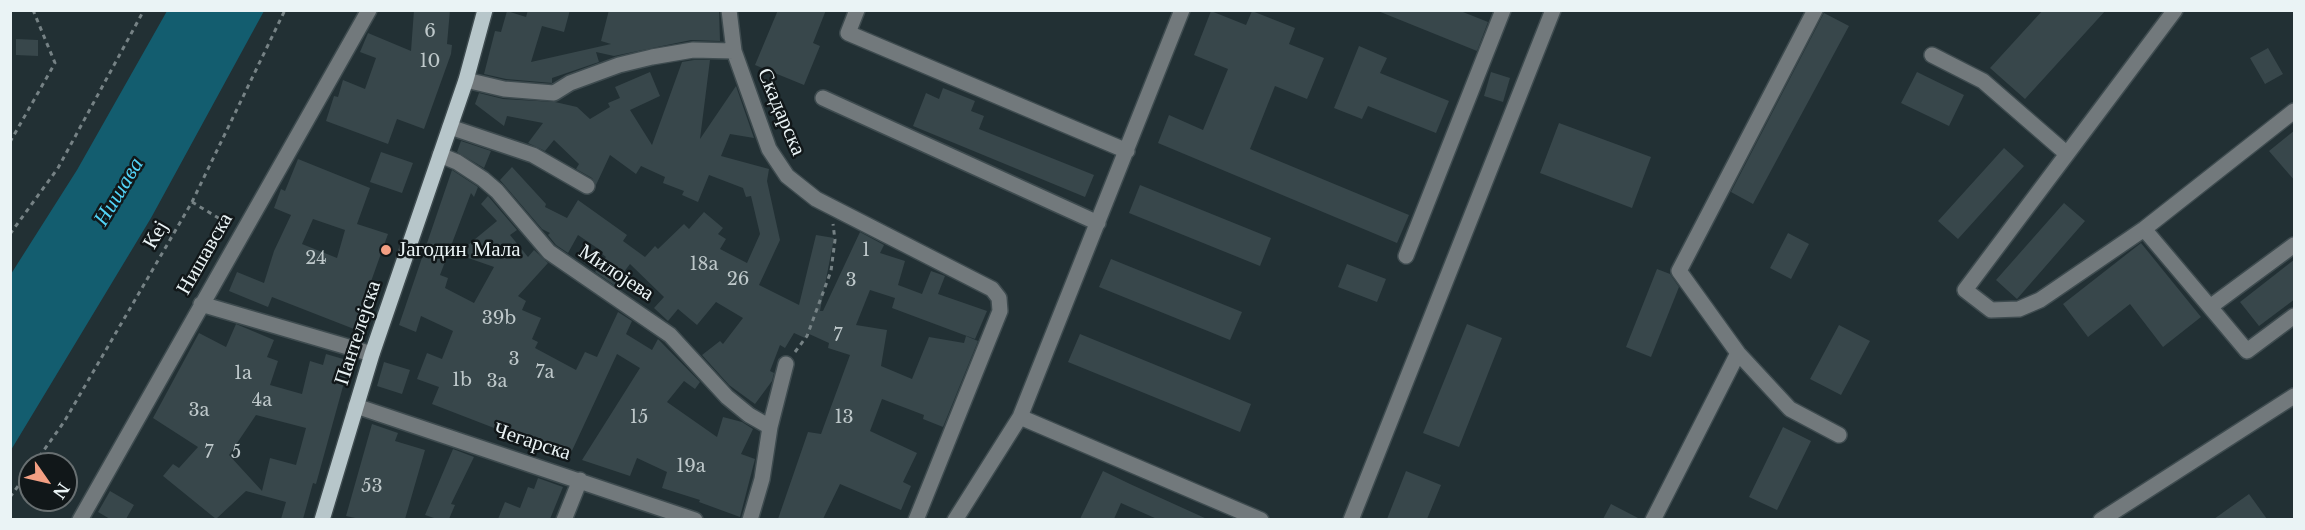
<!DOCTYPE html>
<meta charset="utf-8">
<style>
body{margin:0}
#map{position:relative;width:2305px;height:530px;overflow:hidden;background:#223034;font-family:"Libre Baskerville",serif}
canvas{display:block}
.frame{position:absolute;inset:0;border:12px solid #eaf3f5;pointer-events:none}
.north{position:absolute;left:18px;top:452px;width:60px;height:60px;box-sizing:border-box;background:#111719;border:2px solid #686f71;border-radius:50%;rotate:124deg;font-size:16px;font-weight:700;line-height:24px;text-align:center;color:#eaf3f5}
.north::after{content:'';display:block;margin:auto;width:21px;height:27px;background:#f39f83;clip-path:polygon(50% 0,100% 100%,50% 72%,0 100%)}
</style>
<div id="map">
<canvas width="2305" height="530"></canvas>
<div class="frame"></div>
<div class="north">N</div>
</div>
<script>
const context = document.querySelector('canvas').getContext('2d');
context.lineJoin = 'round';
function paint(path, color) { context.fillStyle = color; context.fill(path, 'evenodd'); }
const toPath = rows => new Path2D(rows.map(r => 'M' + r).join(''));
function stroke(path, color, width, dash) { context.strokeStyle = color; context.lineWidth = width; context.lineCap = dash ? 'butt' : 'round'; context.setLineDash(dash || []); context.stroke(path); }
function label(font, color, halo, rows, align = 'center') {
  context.font = font + ' "Libre Baskerville",serif'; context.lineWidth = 5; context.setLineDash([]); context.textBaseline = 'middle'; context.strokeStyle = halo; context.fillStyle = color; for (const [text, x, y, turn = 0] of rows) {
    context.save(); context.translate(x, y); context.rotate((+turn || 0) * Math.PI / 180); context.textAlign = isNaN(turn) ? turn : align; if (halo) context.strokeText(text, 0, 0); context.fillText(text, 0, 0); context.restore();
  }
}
paint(toPath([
 [167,11,264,11,151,218,11,450,11,274,77,170]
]), '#135d6f');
paint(toPath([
 [414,10,450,10,447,44,452,45,451,54,424,129,397,119,388,144,326,121,334,96,338,97,343,80,365,89,376,58,360,52,368,33,411,51],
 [528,10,570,10,564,32,542,26,531,62,611,44,601,41,609,10,719,10,720,41,691,40,614,56,596,52,599,62,552,78,552,83,506,79,484,74,495,31,501,32,507,11,526,17],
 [778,10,826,10,813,43,820,46,804,85,755,65],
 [1458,10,1488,22,1477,51,1378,11],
 [2043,10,2106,10,2025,99,1990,68],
 [1211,11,1246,25,1252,11,1295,28,1289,44,1324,58,1307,99,1275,86,1250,149,1409,215,1397,243,1158,143,1169,115,1203,130,1228,69,1194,55],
 [1824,13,1849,26,1753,204,1731,192],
 [16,39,38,40,38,56,16,55],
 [1359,46,1387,58,1380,73,1449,101,1436,133,1368,106,1362,119,1334,108],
 [2268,48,2283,74,2265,84,2250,58],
 [694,60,710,60,700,139,736,86,754,138,730,134,721,156,769,169,767,181,780,240,759,285,799,305,816,235,834,238,820,311,823,311,860,232,884,245,880,253,905,261,898,285,922,294,931,271,945,276,938,294,987,311,975,339,892,308,895,298,870,290,856,325,887,330,881,366,912,379,929,337,964,343,966,336,978,341,943,427,923,419,924,415,882,399,870,431,917,453,903,482,911,486,901,510,840,484,823,519,778,519,808,432,821,434,850,355,828,348,829,343,807,333,805,338,794,333,785,348,780,345,770,371,774,373,772,381,755,404,729,385,702,355,720,341,723,344,743,318,716,302,697,325,678,309,668,321,654,308,664,297,630,264,614,285,595,272,606,257,602,254,603,252,578,235,568,253,556,245,548,235,550,233,542,229,500,180,512,167,546,204,545,207,567,218,578,200,627,235,623,241,645,257,655,246,658,249,684,224,689,229,704,212,723,228,718,234,726,239,720,249,747,263,760,234,751,196,746,197,743,188,709,175,698,202,682,195,684,191,663,183,665,177,641,166,636,174,610,155,596,185,592,178,576,169,579,164,554,140,545,151,528,143,543,123,507,116,504,126,475,104,479,93,503,99,555,102,577,107,590,119,610,107,608,103,620,98,615,87,650,72,660,96,630,110,652,145,682,62],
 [1491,72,1510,78,1503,102,1484,96],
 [1917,72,1964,95,1949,126,1901,103],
 [943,88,975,101,971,111,984,116,979,129,1094,175,1085,197,913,126,926,93,939,99],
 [1559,123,1651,157,1632,208,1540,173],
 [2295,130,2295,181,2269,151],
 [461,141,491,151,484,168,457,152],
 [2004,148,2024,166,1958,239,1938,221],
 [381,152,413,163,402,193,370,182],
 [298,159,370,188,357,224,388,234,354,329,272,297,268,307,229,291,237,272,264,283,274,251,291,215,274,208,281,189,285,191],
 [313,219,345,230,337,258,302,244],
 [452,170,478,187,474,197,471,193,440,275,448,278,445,288,474,303,494,267,457,254,497,221,481,204,488,196,517,230,510,235,528,257,534,250,548,263,518,296,526,301,522,310,541,318,532,339,538,342,535,348,576,370,585,352,597,357,618,312,632,321,626,334,652,350,658,339,700,382,695,389,684,381,667,402,717,437,723,417,742,422,753,429,741,454,755,459,740,517,699,502,700,500,662,488,667,472,637,458,630,476,582,460,640,368,617,354,570,455,522,433,520,438,432,404,439,387,417,379,427,353,442,359,453,331,421,316,416,332,399,325],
 [1140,185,1271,238,1260,266,1129,213],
 [2064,203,2085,221,2017,299,1996,280],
 [1788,233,1809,244,1791,279,1770,268],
 [2141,243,2201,317,2163,347,2130,304,2088,337,2063,304],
 [1111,259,1242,312,1230,340,1099,287],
 [2295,259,2295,299,2259,326,2240,302],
 [1347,264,1386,279,1377,302,1338,287],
 [1657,269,1670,274,1679,287,1651,357,1626,347],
 [236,324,274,340,267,357,278,361,270,385,302,394,310,361,323,365,326,354,350,361,316,484,313,483,303,519,281,519,286,502,246,491,216,519,163,476,173,464,179,468,198,447,153,418,199,333,226,347],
 [256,415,306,428,296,465,270,458,262,491,229,455],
 [1467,324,1502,338,1459,447,1423,433],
 [1839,325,1870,341,1841,395,1810,379],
 [1080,334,1251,404,1240,432,1068,362],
 [384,362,410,370,402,394,377,386],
 [372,424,398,433,395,441,425,450,405,519,360,519,346,516],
 [1783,427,1811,441,1777,510,1749,497],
 [453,449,474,457,451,504,455,505,449,519,437,519,425,515],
 [1103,471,1130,484,1207,519,1157,519,1121,503,1114,519,1080,519],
 [1406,471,1441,485,1427,519,1387,519],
 [538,478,563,487,550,519,498,519,505,502,520,508,528,487,534,489],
 [110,491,134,505,126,519,110,519,98,512],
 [2249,494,2267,519,2214,519],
 [1611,504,1640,519,1603,519]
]), '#38474b');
const minor = toPath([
 [729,10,734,51,769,149,787,176,816,199,992,289,999,298,1000,311,916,520],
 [857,10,848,33,1127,151],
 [1815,10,1679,271,1738,353,1790,409,1839,435],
 [2175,10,1965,290,1991,310,2019,309,2040,300,2144,229,2294,111],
 [1932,55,1983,81,2067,154],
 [466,80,504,89,554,93,570,83,619,65,652,57,693,50,734,51],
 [823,98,1098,223],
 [450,127,533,155,587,186],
 [440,155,457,162,483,179,497,191,549,252,670,335,727,397,749,415,770,427],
 [2144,229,2210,307,2294,245],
 [1406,256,1503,10],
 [201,304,372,354],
 [2210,307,2247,351,2294,316],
 [356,406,695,520],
 [1020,417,1182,10],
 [80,520,369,10],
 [564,520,580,480],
 [750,520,762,479,770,427,786,364],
 [955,520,1020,417,1261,520],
 [1351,520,1553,10],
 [1653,520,1738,353],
 [2101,520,2294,396]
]);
const major = toPath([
 [322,520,372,354,466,80,485,10]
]);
stroke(minor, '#3e4b4f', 18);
stroke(major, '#3e4b4f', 18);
stroke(toPath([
 [10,142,55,63,33,10],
 [192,202,230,225],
 [10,234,58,168,144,10],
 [795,352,807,336,831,271,835,240,833,224],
 [34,464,64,422,192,202,285,10],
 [10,497,30,470]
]), '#768285', 3, [4.5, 4.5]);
stroke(minor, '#72797c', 15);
stroke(major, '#b7c6ca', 15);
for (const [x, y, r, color] of [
 [386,250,6,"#f39f83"]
]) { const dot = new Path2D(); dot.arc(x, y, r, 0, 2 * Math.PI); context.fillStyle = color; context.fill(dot); stroke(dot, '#111719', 2); }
label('18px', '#bec8ca', null, [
 ["6",430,32],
 ["10",430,62],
 ["1",866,251],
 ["24",316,259],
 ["18a",704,265],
 ["26",738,280],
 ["3",851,281],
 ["39b",499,319],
 ["7",838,336],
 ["3",514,360],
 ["7a",545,373],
 ["1a",243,374],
 ["1b",462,381],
 ["3a",497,382],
 ["4a",262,401],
 ["3a",199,411],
 ["15",639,418],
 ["13",844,418],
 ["7",209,453],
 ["5",236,453],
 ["19a",691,467],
 ["53",372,487]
]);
label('21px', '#eaf3f5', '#111719', [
 ["Скадарска",781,112,67],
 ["Кеј",156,235,-60],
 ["Нишавска",205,254,-60],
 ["Милојева",616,273,33],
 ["Пантелејска",358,333,-72],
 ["Чегарска",532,442,18]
]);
label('21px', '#eaf3f5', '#111719', [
 ["Јагодин Мала",398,250]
], 'left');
label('italic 22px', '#52d3f7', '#111719', [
 ["Нишава",119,192,-59]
]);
</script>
